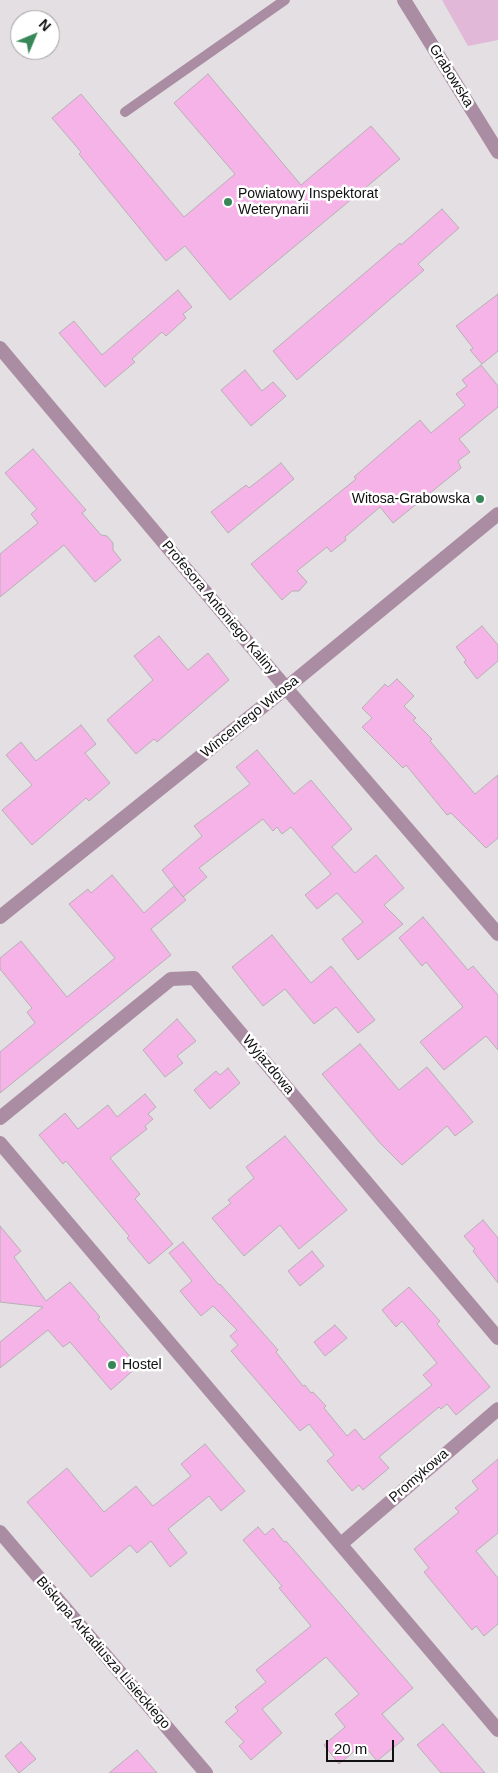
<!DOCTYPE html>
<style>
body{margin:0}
#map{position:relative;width:498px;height:1773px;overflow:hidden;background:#e3dfe2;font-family:Helvetica,sans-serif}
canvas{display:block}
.north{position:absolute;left:10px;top:10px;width:50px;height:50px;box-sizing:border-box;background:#fff;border:1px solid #a09fa0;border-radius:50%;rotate:45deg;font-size:14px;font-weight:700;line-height:20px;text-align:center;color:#111011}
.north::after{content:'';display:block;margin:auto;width:18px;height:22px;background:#388758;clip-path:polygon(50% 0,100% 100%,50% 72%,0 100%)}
.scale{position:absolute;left:326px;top:1740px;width:68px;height:22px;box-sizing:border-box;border:2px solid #111011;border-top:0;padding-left:6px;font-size:15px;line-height:18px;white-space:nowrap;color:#111011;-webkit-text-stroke:4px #fff;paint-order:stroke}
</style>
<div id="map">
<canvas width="498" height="1773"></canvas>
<div class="north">N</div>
<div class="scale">20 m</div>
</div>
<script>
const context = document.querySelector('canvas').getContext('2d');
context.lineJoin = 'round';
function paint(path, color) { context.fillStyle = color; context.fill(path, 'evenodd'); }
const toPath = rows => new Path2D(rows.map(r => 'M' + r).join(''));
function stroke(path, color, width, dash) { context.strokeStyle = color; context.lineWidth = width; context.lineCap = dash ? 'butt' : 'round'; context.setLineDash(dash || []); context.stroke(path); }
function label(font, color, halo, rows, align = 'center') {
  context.font = font + ' Helvetica,sans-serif'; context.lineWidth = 5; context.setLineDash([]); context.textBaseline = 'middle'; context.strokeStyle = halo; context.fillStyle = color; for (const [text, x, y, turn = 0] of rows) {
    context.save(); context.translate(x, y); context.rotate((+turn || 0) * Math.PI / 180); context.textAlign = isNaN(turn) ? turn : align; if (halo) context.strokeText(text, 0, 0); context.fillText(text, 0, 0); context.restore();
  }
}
paint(toPath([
 [442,0,498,0,498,40,468,46]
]), '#e1b8d8');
const building = toPath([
 [208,74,301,185,371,126,400,159,230,300,185,246,166,261,79,154,81,152,52,118,81,94,184,217,235,174,174,103,208,74],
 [442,209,459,228,418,264,424,270,297,380,273,351,400,243,401,245,442,209],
 [178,290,192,307,183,314,186,318,166,336,162,332,132,359,135,362,105,387,59,333,74,321,102,355,178,290],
 [498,294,498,351,482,364,470,350,473,348,456,326,498,294],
 [481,365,498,386,498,407,459,439,470,452,458,461,461,468,393,523,380,507,345,537,346,540,331,552,327,547,297,571,307,582,299,591,292,591,282,600,251,564,356,479,354,477,420,420,431,433,465,405,456,394,467,386,462,380,481,365],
 [245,370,262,391,273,382,286,396,251,426,221,390,245,370],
 [33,449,86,510,82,513,101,535,107,536,113,543,113,550,121,560,95,582,64,545,0,597,0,554,38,523,31,514,37,509,5,473,33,449],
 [281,463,294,479,228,533,211,512,246,485,249,488,281,463],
 [482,626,498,645,498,661,477,679,464,662,466,660,456,647,482,626],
 [159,636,188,670,208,653,229,680,157,742,154,739,136,754,107,720,153,680,134,656,159,636],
 [397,679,414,696,404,706,416,718,413,720,432,739,430,741,475,794,498,775,498,838,486,848,451,813,447,815,406,765,403,768,362,727,372,718,362,708,385,684,388,687,397,679],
 [81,725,96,744,85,753,110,783,89,801,86,798,32,845,2,810,32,785,6,755,21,742,36,761,81,725],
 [257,750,294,794,311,780,352,829,332,847,355,873,376,855,404,888,384,905,403,924,358,960,342,939,363,922,337,893,317,909,305,895,331,874,291,827,282,834,277,827,273,831,263,819,199,868,207,877,183,897,162,870,202,836,194,826,250,784,236,767,257,750],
 [112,875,144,913,174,886,186,900,151,929,171,955,0,1093,0,1052,35,1023,27,1012,32,1008,0,969,0,958,21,941,67,997,115,958,69,904,88,889,91,893,112,875],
 [423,917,468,970,473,966,498,995,498,1050,486,1036,444,1070,420,1042,463,1007,426,962,422,966,399,938,423,917],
 [272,935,311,983,331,966,375,1020,358,1033,336,1007,314,1024,285,989,263,1006,232,967,272,935],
 [177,1019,196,1041,177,1056,183,1063,165,1077,143,1050,177,1019],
 [360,1044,399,1090,427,1067,473,1122,455,1136,447,1126,402,1165,380,1143,322,1074,360,1044],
 [228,1068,240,1083,210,1109,194,1090,216,1071,220,1075,228,1068],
 [145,1094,156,1107,148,1114,153,1119,145,1126,147,1129,110,1158,140,1194,135,1199,173,1244,149,1264,127,1238,129,1236,66,1161,63,1164,39,1135,65,1113,78,1129,108,1105,117,1117,145,1094],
 [285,1136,347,1210,299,1249,280,1225,244,1256,212,1218,231,1203,228,1200,254,1178,246,1167,285,1136],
 [483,1220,498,1238,498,1283,473,1251,475,1249,464,1236,483,1220],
 [0,1226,21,1251,14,1257,46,1301,70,1282,100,1317,98,1319,138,1366,111,1390,70,1342,63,1347,48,1330,0,1368,0,1342,43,1307,0,1302,0,1226],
 [183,1242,219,1285,220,1284,278,1350,276,1352,303,1386,305,1385,311,1393,313,1392,326,1406,324,1408,347,1436,355,1429,364,1440,432,1385,423,1375,437,1363,402,1321,396,1327,382,1310,409,1287,440,1321,437,1324,490,1387,456,1415,447,1404,441,1409,439,1407,379,1457,389,1468,363,1490,359,1485,352,1491,327,1461,334,1455,309,1424,300,1431,231,1351,238,1345,230,1336,237,1330,213,1306,201,1316,180,1291,192,1281,169,1253,183,1242],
 [312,1251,324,1266,300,1286,288,1271,312,1251],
 [335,1325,347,1338,325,1356,314,1342,335,1325],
 [205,1444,245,1491,221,1511,209,1496,168,1529,187,1553,170,1567,151,1541,137,1553,130,1545,91,1577,27,1502,67,1468,104,1512,136,1486,153,1506,191,1476,181,1464,205,1444],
 [498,1459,498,1533,476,1551,498,1578,498,1624,484,1636,476,1626,472,1630,438,1589,424,1572,429,1568,414,1549,459,1512,455,1508,478,1489,472,1481,498,1459],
 [258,1527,265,1535,273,1528,284,1542,286,1541,413,1688,382,1714,404,1739,377,1761,363,1744,339,1764,324,1745,345,1727,335,1714,359,1694,326,1657,262,1709,282,1733,251,1760,239,1746,244,1742,225,1722,238,1711,235,1707,266,1682,256,1670,311,1626,279,1588,282,1586,243,1540,258,1527],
 [443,1724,485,1773,441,1773,417,1745,443,1724],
 [21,1742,36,1759,19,1773,5,1756,21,1742],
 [137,1750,157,1773,109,1773,137,1750]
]);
paint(building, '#f6b3e7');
stroke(building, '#b4b1b3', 1);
stroke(toPath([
 [125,112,285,0]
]), '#aa8da3', 10);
stroke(toPath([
 [0,348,286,688,498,934],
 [0,1118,171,979,194,978,498,1338],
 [0,1143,498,1730],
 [0,1532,206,1773],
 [341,1544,498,1409]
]), '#aa8da3', 14);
stroke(toPath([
 [404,0,498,152],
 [0,917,286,688,498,514]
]), '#aa8da3', 14);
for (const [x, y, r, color] of [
 [228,202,5,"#388758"],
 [480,499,5,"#388758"],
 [112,1365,5,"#388758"]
]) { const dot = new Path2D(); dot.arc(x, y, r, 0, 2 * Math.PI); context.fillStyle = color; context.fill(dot); stroke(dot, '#fff', 2); }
label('14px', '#111011', '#fff', [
 ["Grabowska",451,76,58],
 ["Profesora Antoniego Kaliny",219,608,50],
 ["Wincentego Witosa",250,717,-39],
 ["Wyjazdowa",268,1065,50],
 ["Promykowa",419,1476,-41],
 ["Biskupa Arkadiusza Lisieckiego",103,1653,49]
]);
label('14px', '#111011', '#fff', [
 ["Powiatowy Inspektorat",238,194],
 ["Weterynarii",238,210],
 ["Witosa-Grabowska",470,499,"right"],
 ["Hostel",122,1365]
], 'left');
</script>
